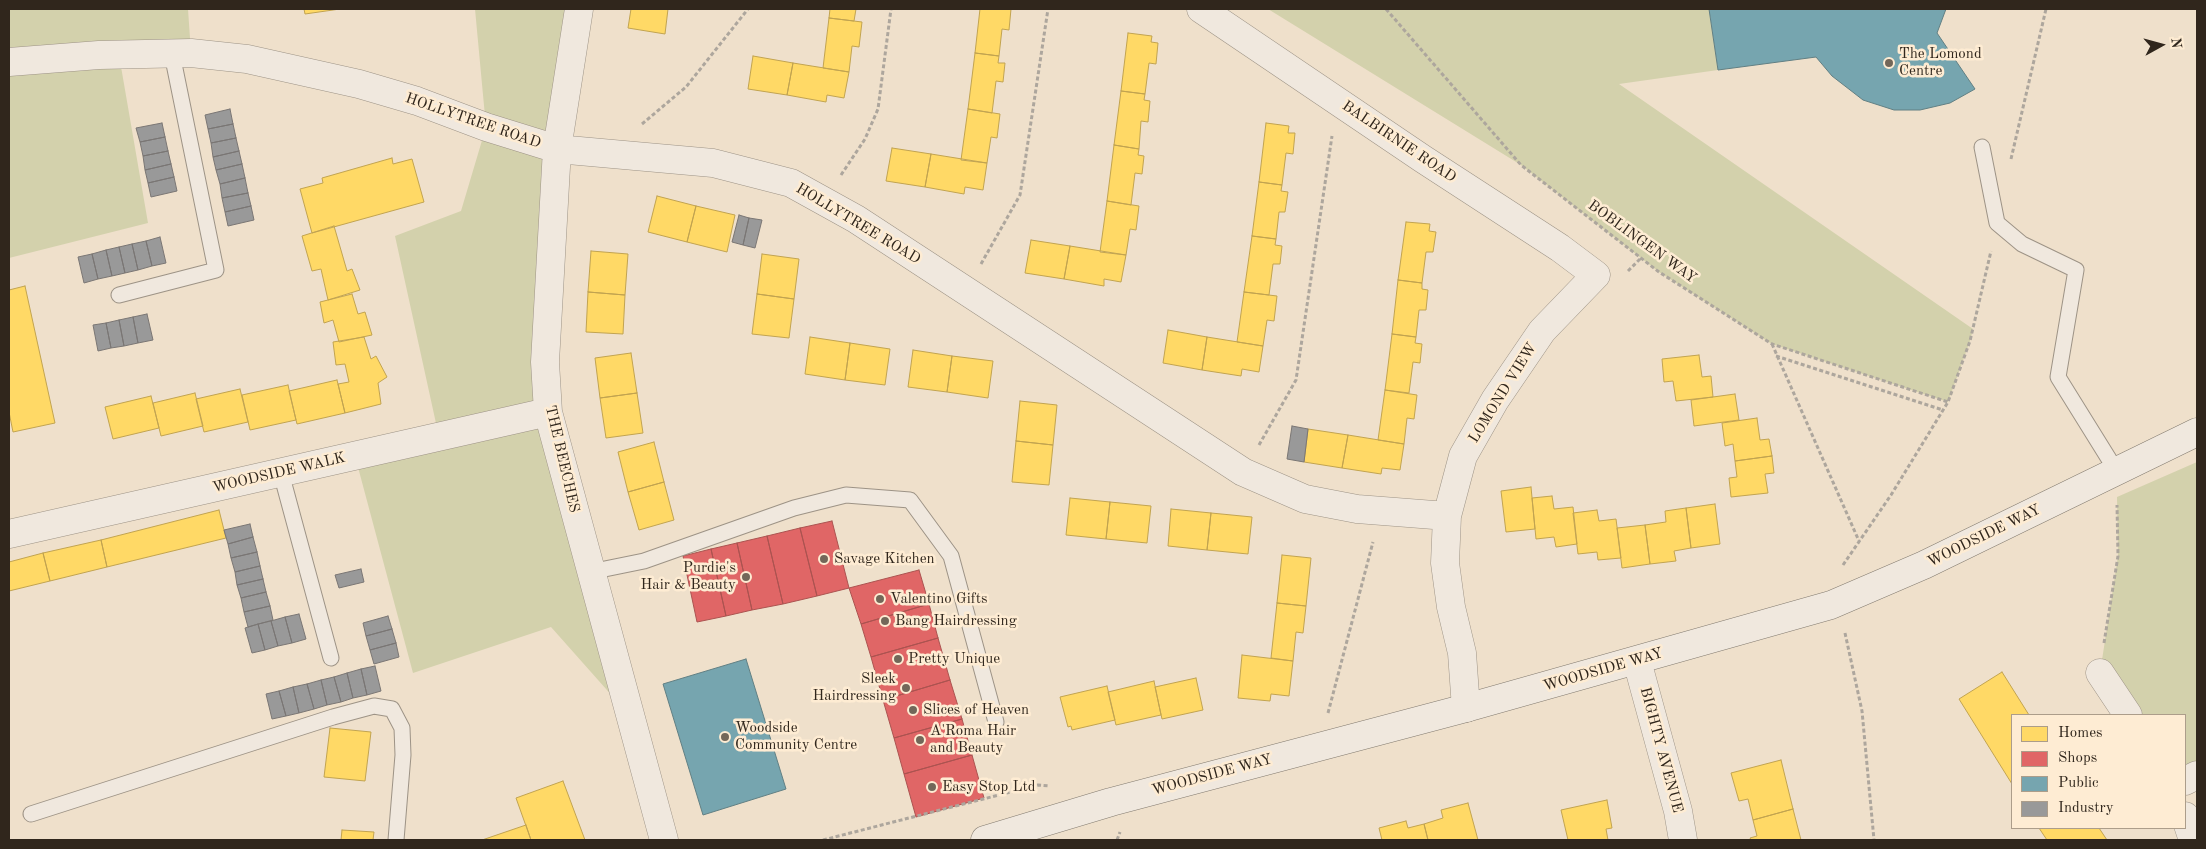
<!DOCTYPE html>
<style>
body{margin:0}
#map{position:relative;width:2206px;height:849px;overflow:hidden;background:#efe0cb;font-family:"Old Standard TT",serif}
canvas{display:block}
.frame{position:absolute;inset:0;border:10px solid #30261c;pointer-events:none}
.legend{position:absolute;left:2011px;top:714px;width:175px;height:115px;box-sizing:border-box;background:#feecd3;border:1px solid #ac9d8a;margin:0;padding:6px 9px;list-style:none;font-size:15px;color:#30261c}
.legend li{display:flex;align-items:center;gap:10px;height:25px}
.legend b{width:25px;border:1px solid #ac9d8a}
.north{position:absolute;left:2136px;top:20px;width:50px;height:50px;-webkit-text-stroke:4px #feecd3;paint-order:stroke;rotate:83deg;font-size:14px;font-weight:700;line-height:20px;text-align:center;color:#30261c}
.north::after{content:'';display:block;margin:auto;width:18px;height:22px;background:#30261c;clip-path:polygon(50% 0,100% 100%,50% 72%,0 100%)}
</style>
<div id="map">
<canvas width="2206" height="849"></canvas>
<div class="frame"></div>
<ul class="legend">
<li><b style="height:14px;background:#ffd966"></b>Homes</li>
<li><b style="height:14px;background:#e06666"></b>Shops</li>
<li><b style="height:14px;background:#76a5af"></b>Public</li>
<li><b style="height:14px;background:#999"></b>Industry</li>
</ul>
<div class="north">N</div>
</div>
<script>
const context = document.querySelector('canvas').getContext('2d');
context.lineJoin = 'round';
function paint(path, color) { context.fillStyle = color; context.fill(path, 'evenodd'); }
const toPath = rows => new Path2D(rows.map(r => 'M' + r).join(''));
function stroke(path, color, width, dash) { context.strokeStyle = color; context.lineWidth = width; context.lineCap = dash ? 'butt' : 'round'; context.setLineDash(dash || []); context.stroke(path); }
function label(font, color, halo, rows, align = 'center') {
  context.font = font + ' "Old Standard TT",serif'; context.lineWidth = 5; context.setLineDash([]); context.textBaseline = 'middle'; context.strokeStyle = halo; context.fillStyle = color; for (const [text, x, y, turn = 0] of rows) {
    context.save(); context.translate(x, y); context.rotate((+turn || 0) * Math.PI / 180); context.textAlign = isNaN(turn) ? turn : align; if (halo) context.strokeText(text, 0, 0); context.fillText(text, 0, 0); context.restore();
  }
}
paint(toPath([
 [9,9,188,9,191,53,119,55,148,223,9,258],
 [475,9,579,9,545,362,630,716,551,627,413,673,355,456,439,437,395,236,461,211,486,127],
 [1268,9,1709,9,1718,70,1619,84,1973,329,1970,341,1948,402,1772,344,1659,272,1521,165],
 [2197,462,2197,775,2185,781,2185,715,2128,715,2100,673,2118,556,2117,497]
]), '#d3d1ac');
const homes = toPath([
 [304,9,340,9,305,14,304,9],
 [631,9,668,9,665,34,628,28,631,9],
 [830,9,856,9,854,21,829,18,830,9],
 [980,9,1011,9,1009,30,1002,29,999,56,975,53,980,9],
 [829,18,862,22,859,47,852,46,849,72,823,68,829,18],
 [1128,33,1152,36,1151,42,1158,43,1156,64,1149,63,1145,94,1121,91,1128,33],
 [975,53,999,56,998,63,1005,63,1003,82,996,81,992,113,968,109,975,53],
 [753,56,793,63,787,95,748,89,753,56],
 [793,63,849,72,844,98,827,95,826,102,787,95,793,63],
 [1121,91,1145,94,1144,100,1150,101,1148,122,1141,121,1139,149,1114,145,1121,91],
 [968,109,1000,114,997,138,991,137,987,163,961,160,968,109],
 [1266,123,1289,126,1288,133,1295,133,1293,154,1286,153,1282,185,1259,182,1266,123],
 [1114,145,1139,149,1138,155,1144,156,1142,174,1135,173,1131,205,1107,201,1114,145],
 [892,148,931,154,925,187,886,181,892,148],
 [931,154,987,163,983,190,965,187,964,194,925,187,931,154],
 [392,158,393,164,412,159,424,202,312,233,300,189,323,183,322,178,392,158],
 [1259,182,1282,185,1281,191,1288,192,1285,212,1279,212,1276,239,1252,236,1259,182],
 [657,196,696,206,687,242,648,232,657,196],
 [1107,201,1139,206,1136,230,1130,229,1126,255,1100,252,1107,201],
 [696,206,735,215,727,252,687,242,696,206],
 [1406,222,1430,224,1429,231,1436,232,1433,252,1426,252,1422,283,1398,280,1406,222],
 [334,226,347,271,352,269,360,290,328,300,321,269,312,271,302,236,334,226],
 [1252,236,1276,239,1275,245,1282,246,1280,264,1273,264,1269,295,1244,292,1252,236],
 [1031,240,1070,246,1064,279,1025,273,1031,240],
 [1070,246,1126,255,1121,282,1104,279,1104,286,1064,279,1070,246],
 [591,251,628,254,625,295,588,292,591,251],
 [762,254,799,259,794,299,757,294,762,254],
 [1398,280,1422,283,1422,289,1428,290,1426,310,1419,310,1416,337,1392,334,1398,280],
 [25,286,55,423,13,432,9,412,9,290,25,286],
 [588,292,625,295,623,334,586,332,588,292],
 [1244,292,1277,296,1274,321,1267,320,1263,346,1237,342,1244,292],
 [352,294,358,314,365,312,372,335,339,342,333,320,324,323,320,302,352,294],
 [757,294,794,299,789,338,752,334,757,294],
 [1168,330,1207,337,1202,370,1163,363,1168,330],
 [1392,334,1416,337,1415,343,1422,344,1420,363,1413,362,1409,393,1385,390,1392,334],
 [364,337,371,359,376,356,387,377,378,383,381,404,345,413,338,384,349,382,345,364,336,365,333,342,364,337],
 [810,337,850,343,845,380,805,374,810,337],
 [1207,337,1263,346,1259,372,1242,369,1241,376,1202,370,1207,337],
 [850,343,890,349,885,385,845,380,850,343],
 [913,350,952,356,947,392,908,387,913,350],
 [631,353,637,393,600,398,595,358,631,353],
 [1699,355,1702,377,1711,376,1713,397,1676,401,1673,381,1664,382,1662,359,1699,355],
 [952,356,993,361,988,398,947,392,952,356],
 [337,380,345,413,297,424,289,391,337,380],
 [288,385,296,420,250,430,242,395,288,385],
 [240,389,248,422,204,432,196,399,240,389],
 [1385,390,1417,395,1414,419,1407,418,1404,444,1378,440,1385,390],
 [195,393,203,426,161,436,153,403,195,393],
 [637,393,643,433,606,438,600,398,637,393],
 [1735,394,1739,420,1694,426,1691,400,1735,394],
 [151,396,159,428,113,439,105,407,151,396],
 [1020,401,1057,405,1053,445,1016,441,1020,401],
 [1757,418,1760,440,1769,439,1772,456,1735,461,1733,444,1725,446,1722,423,1757,418],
 [1308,429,1348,435,1342,468,1304,462,1308,429],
 [1348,435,1404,444,1400,470,1382,468,1381,474,1342,468,1348,435],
 [1016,441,1053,445,1049,485,1012,482,1016,441],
 [654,442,664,482,628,492,618,452,654,442],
 [1772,456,1774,473,1765,474,1768,493,1731,497,1729,478,1737,477,1735,461,1772,456],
 [664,482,674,520,639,530,628,492,664,482],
 [1531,487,1535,529,1506,532,1501,491,1531,487],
 [1552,496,1554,509,1573,507,1577,544,1556,547,1554,537,1536,539,1532,498,1552,496],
 [1070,498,1110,502,1106,539,1066,535,1070,498],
 [1110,502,1151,506,1147,543,1106,539,1110,502],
 [1715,504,1720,544,1691,548,1686,508,1715,504],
 [1686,508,1691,548,1674,551,1676,561,1650,564,1645,525,1666,522,1665,511,1686,508],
 [1171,509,1211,513,1207,550,1168,546,1171,509],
 [219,510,226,538,107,567,101,540,219,510],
 [1597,510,1599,521,1616,519,1621,558,1598,560,1597,552,1578,554,1573,513,1597,510],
 [1211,513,1252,517,1248,554,1207,550,1211,513],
 [1645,525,1650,564,1622,568,1617,528,1645,525],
 [101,540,107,567,50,581,43,553,101,540],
 [43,553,50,581,9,591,9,562,43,553],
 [1282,555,1311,558,1306,606,1277,603,1282,555],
 [1277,603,1306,606,1303,633,1296,632,1293,661,1271,658,1277,603],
 [1242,655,1293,661,1289,696,1271,694,1270,701,1238,698,1242,655],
 [2002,672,2029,715,2012,715,2012,784,1959,699,2002,672],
 [1196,678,1203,710,1162,719,1155,687,1196,678],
 [1154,681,1161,715,1116,725,1108,692,1154,681],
 [1107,686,1115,720,1072,730,1071,726,1068,727,1060,697,1107,686],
 [330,728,371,732,365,781,324,777,330,728],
 [1781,760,1793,809,1753,820,1748,799,1739,801,1731,773,1781,760],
 [563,781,585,840,531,840,516,798,563,781],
 [1607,800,1612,828,1606,829,1608,840,1568,840,1561,810,1607,800],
 [1468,803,1478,840,1428,840,1424,824,1443,818,1441,810,1468,803],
 [1793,809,1801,840,1751,840,1750,838,1757,836,1753,820,1793,809],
 [1406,821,1408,828,1424,824,1428,840,1382,840,1379,828,1406,821],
 [526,825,531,840,482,840,526,825],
 [2039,828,2099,828,2107,840,2047,840,2039,828],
 [342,830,374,832,373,840,341,840,342,830]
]);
paint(homes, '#ffd966');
stroke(homes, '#c1a350', 1);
const shops = toPath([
 [832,521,849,588,817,596,800,528,832,521],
 [800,528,817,596,783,604,767,536,800,528],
 [767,536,783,604,752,610,737,543,767,536],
 [737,543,752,610,726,616,711,549,737,543],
 [711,549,726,616,697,622,683,556,711,549],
 [919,570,929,604,861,624,849,588,919,570],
 [929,604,938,638,871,657,861,624,929,604],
 [938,638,950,680,883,700,871,657,938,638],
 [950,680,962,719,894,738,883,700,950,680],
 [962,719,972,755,904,774,894,738,962,719],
 [972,755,984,798,916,817,904,774,972,755]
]);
paint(shops, '#e06666');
stroke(shops, '#ab5350', 1);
const public = toPath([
 [1709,9,1946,9,1937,33,1975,89,1950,103,1920,110,1894,110,1863,100,1832,76,1816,57,1718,70,1709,9],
 [746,659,786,789,703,815,663,684,746,659]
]);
paint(public, '#76a5af');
stroke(public, '#617f83', 1);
const industry = toPath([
 [230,109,233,124,208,129,205,115,230,109],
 [162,123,165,137,140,142,136,128,162,123],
 [233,124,236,138,211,143,208,129,233,124],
 [165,137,168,151,143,156,140,142,165,137],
 [236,138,239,151,213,157,211,143,236,138],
 [168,151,171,164,145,170,143,156,168,151],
 [239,151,242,164,216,170,213,157,239,151],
 [171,164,174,177,148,183,145,170,171,164],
 [242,164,245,178,220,184,216,170,242,164],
 [174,177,177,191,151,197,148,183,174,177],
 [245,178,248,193,222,198,220,184,245,178],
 [248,193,251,206,225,212,222,198,248,193],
 [251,206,254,220,228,226,225,212,251,206],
 [739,215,749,218,743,245,732,242,739,215],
 [749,218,762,220,755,248,743,245,749,218],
 [160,237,166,263,152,266,146,241,160,237],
 [146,241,152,266,138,270,132,244,146,241],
 [132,244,138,270,125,273,119,247,132,244],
 [119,247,125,273,112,276,106,250,119,247],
 [106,250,112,276,98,279,92,254,106,250],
 [92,254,98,279,84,283,78,257,92,254],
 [147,314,153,340,138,343,133,317,147,314],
 [133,317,138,343,124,346,119,320,133,317],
 [119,320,124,346,111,348,106,323,119,320],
 [106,323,111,348,98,351,93,325,106,323],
 [1292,426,1308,429,1304,462,1287,459,1292,426],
 [250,524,253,537,228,544,224,530,250,524],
 [253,537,257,552,231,558,228,544,253,537],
 [257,552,260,566,235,572,231,558,257,552],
 [260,566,263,579,237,585,235,572,260,566],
 [361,569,364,582,339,588,335,575,361,569],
 [263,579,266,592,241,598,237,585,263,579],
 [266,592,270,606,244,612,241,598,266,592],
 [270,606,273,620,248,627,244,612,270,606],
 [299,614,306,639,292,643,285,617,299,614],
 [388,616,392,629,366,636,363,623,388,616],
 [285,617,292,643,278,646,271,621,285,617],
 [271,621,278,646,265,650,258,624,271,621],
 [258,624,265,650,252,653,245,628,258,624],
 [392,629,396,643,370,650,366,636,392,629],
 [396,643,399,657,374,664,370,650,396,643],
 [375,666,381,691,367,695,361,669,375,666],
 [361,669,367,695,353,698,347,673,361,669],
 [347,673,353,698,341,702,334,677,347,673],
 [334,677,341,702,327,705,321,680,334,677],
 [321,680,327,705,314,709,307,684,321,680],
 [307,684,314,709,299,713,293,687,307,684],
 [293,687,299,713,286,716,279,691,293,687],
 [279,691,286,716,272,719,266,694,279,691]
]);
paint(industry, '#999');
stroke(industry, '#7a7674', 1);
const lane = toPath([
 [1982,147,1997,223,2022,244,2076,270,2058,377,2117,472],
 [119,295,216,270,172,54],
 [281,473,331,658],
 [590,572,644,561,794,508,846,495,910,500,951,556,996,722],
 [31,814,333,717,374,706,392,709,402,728,403,755,396,840]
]);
const street = toPath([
 [579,9,557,149,545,362,548,412,664,840],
 [1201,9,1423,159,1560,248,1596,275,1542,331,1495,400,1463,456,1447,516,1445,563,1451,607,1462,653,1466,708],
 [9,62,99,55,191,53,247,59,359,84,417,101,486,127,557,149,713,163,791,183,856,219,1243,472,1305,499,1357,509,1447,516],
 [9,534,548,412],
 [1637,661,1678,811,1683,840],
 [2100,673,2128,715],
 [2185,781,2197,775],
 [2185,816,2193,840]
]);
const secondary = toPath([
 [985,840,1111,802,1466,708,1831,605,1924,565,2197,432]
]);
stroke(lane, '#9d9386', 17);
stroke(street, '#9d9386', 29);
stroke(secondary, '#827a6f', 29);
stroke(toPath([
 [1386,9,1521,165,1659,272,1772,344,1948,402],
 [642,124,686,87,748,9],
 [2011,159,2046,9],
 [841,175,865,139,878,109,891,9],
 [981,264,1020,195,1048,9],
 [1628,271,1641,258],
 [1772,344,1859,541],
 [1776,356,1943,410],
 [1259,445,1296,380,1332,136],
 [1843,565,1891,495,1948,402,1970,341,1991,251],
 [1845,633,1862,711,1874,840],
 [2104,643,2118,556,2117,505],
 [1328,713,1373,542],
 [823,840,1038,785,1050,786],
 [1117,840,1120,832]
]), '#ada69d', 3, [4, 2.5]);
stroke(lane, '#f0e8de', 15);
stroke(street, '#f0e8de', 28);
stroke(secondary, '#f0e8de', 28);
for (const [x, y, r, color] of [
 [1889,63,5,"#736759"],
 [824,559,5,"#736759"],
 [746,577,5,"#736759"],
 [880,599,5,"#736759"],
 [885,621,5,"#736759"],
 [898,659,5,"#736759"],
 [906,688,5,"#736759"],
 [913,710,5,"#736759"],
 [725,737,5,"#736759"],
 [920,740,5,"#736759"],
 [932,787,5,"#736759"]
]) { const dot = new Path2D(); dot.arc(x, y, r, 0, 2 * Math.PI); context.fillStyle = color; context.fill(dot); stroke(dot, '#feecd3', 2); }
label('15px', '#30261c', '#feecd3', [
 ["The Lomond",1899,54],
 ["Centre",1899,71],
 ["Savage Kitchen",834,559],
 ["Purdie's",736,568,"right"],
 ["Hair & Beauty",736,585,"right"],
 ["Valentino Gifts",890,599],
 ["Bang Hairdressing",895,621],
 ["Pretty Unique",908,659],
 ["Sleek",896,679,"right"],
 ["Hairdressing",896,696,"right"],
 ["Slices of Heaven",923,710],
 ["Woodside",735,728],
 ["Community Centre",735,745],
 ["A'Roma Hair",930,731],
 ["and Beauty",930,748],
 ["Easy Stop Ltd",942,787]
], 'left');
label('15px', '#30261c', '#feecd3', [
 ["HOLLYTREE ROAD",473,121,19],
 ["BALBIRNIE ROAD",1399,142,34],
 ["HOLLYTREE ROAD",858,224,31],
 ["BOBLINGEN WAY",1642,242,36],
 ["LOMOND VIEW",1503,393,-58],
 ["THE BEECHES",562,459,77],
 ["WOODSIDE WALK",279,473,-13],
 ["WOODSIDE WAY",1984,536,-26],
 ["WOODSIDE WAY",1603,670,-16],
 ["BIGHTY AVENUE",1661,750,75],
 ["WOODSIDE WAY",1212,775,-15]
]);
</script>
